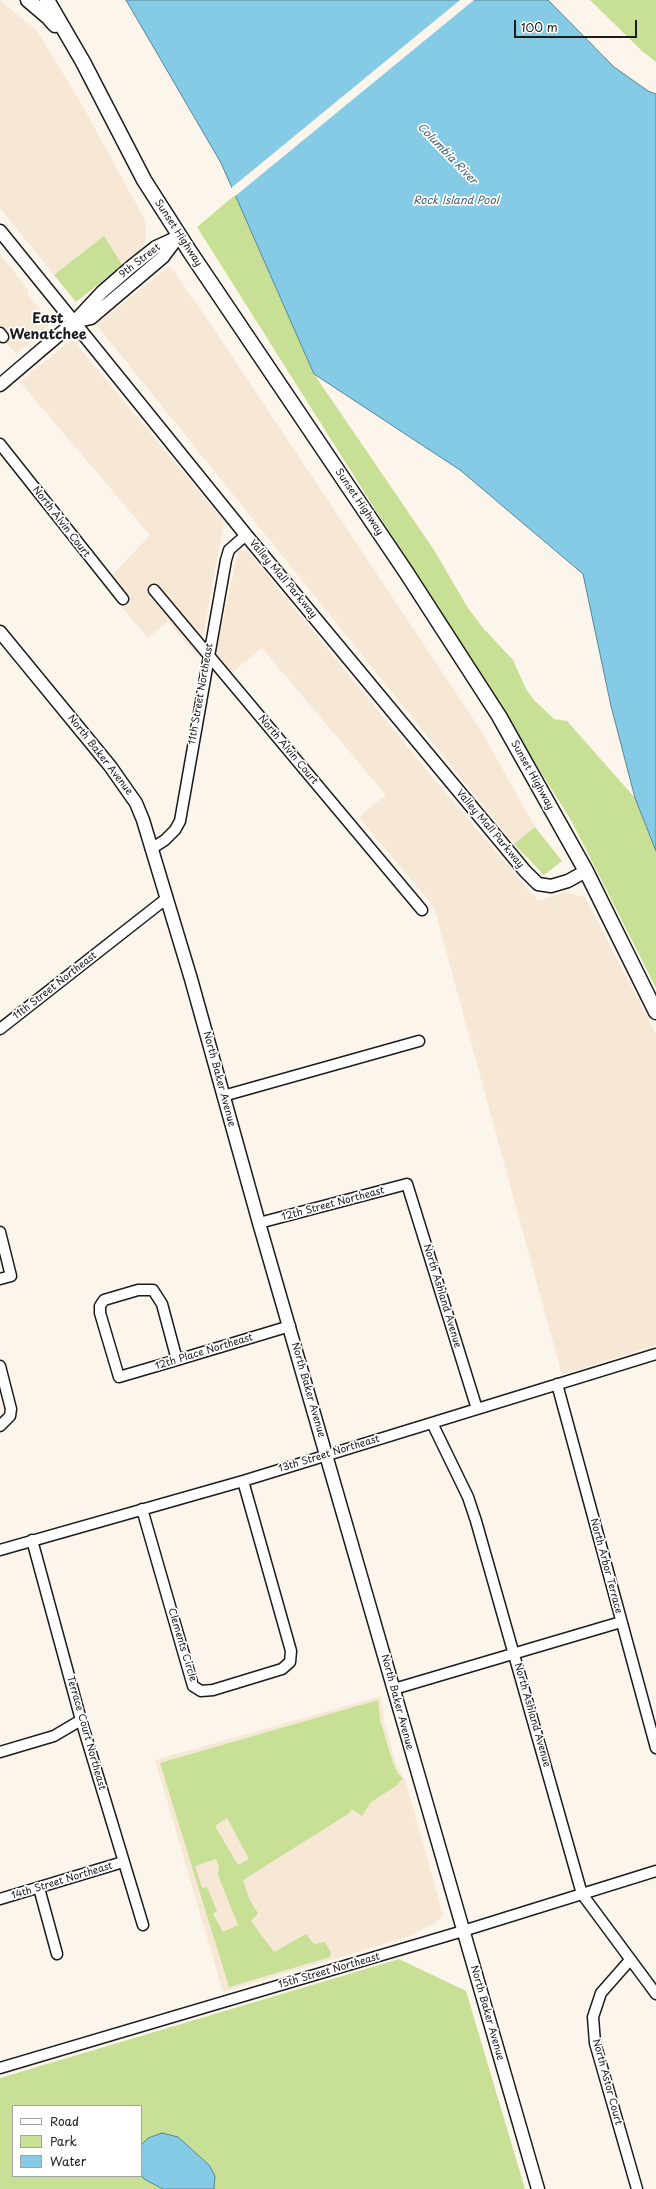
<!DOCTYPE html>
<style>
body{margin:0}
#map{position:relative;width:656px;height:2189px;overflow:hidden;background:#fbf5ec;font-family:"Playpen Sans",sans-serif}
canvas{display:block}
.legend{position:absolute;left:12px;top:2105px;width:130px;height:72px;box-sizing:border-box;background:#fff;border:1px solid #a4a4a4;margin:0;padding:5px 7px;list-style:none;font-size:12px;color:#1c1c1c}
.legend li{display:flex;align-items:center;gap:8px;height:20px}
.legend b{width:20px;border:1px solid #a4a4a4}
.scale{position:absolute;left:514px;top:20px;width:123px;height:18px;box-sizing:border-box;border:2px solid #1c1c1c;border-top:0;padding-left:5px;font-size:12px;line-height:14px;white-space:nowrap;color:#1c1c1c;-webkit-text-stroke:3px #fff;paint-order:stroke}
</style>
<div id="map">
<canvas width="656" height="2189"></canvas>
<ul class="legend">
<li><b style="height:5px;background:#fff"></b>Road</li>
<li><b style="height:11px;background:#c7e096"></b>Park</li>
<li><b style="height:11px;background:#85cbe6"></b>Water</li>
</ul>
<div class="scale">100 m</div>
</div>
<script>
const context = document.querySelector('canvas').getContext('2d');
context.lineJoin = 'round';
function paint(path, color) { context.fillStyle = color; context.fill(path, 'evenodd'); }
const toPath = rows => new Path2D(rows.map(r => 'M' + r).join(''));
function stroke(path, color, width, dash) { context.strokeStyle = color; context.lineWidth = width; context.lineCap = dash ? 'butt' : 'round'; context.setLineDash(dash || []); context.stroke(path); }
function label(font, color, halo, rows, align = 'center') {
  context.font = font + ' "Playpen Sans",sans-serif'; context.lineWidth = 3.5; context.setLineDash([]); context.textBaseline = 'middle'; context.strokeStyle = halo; context.fillStyle = color; for (const [text, x, y, turn = 0] of rows) {
    context.save(); context.translate(x, y); context.rotate((+turn || 0) * Math.PI / 180); context.textAlign = isNaN(turn) ? turn : align; if (halo) context.strokeText(text, 0, 0); context.fillText(text, 0, 0); context.restore();
  }
}
paint(toPath([
 [0,0,37,31,81,103,145,220,146,238,144,247,76,302,0,208],
 [0,254,29,291,27,293,51,323,16,354,0,335],
 [170,266,208,320,480,729,535,827,514,844,96,324],
 [72,339,224,521,199,658,168,621,148,638,103,585,150,535,20,382],
 [247,550,423,766,538,901,564,892,585,897,656,1034,656,1345,562,1375,434,907,359,817,386,795,262,648,222,681,212,670,238,551],
 [381,1696,384,1721,396,1764,406,1782,443,1915,435,1923,407,1937,223,1992,155,1760]
]), '#f6e8d5');
paint(toPath([
 [590,0,656,0,656,62,642,51],
 [235,195,314,374,434,550,468,608,483,628,513,660,526,689,534,700,554,719,567,721,635,798,656,851,656,988,571,820,197,227],
 [104,236,122,265,76,302,54,275],
 [535,827,562,861,544,875,514,844],
 [378,1700,380,1720,393,1763,398,1774,403,1778,396,1786,371,1802,362,1816,352,1809,348,1814,243,1880,249,1899,258,1913,251,1921,274,1952,306,1934,314,1944,325,1942,331,1953,330,1957,229,1987,160,1763],
 [227,1818,249,1859,238,1865,215,1826],
 [216,1859,219,1867,218,1875,238,1925,223,1932,213,1914,217,1911,207,1887,202,1888,195,1866],
 [399,1959,466,1991,525,2189,0,2189,0,2078],
 [13,2106,141,2106,141,2176,13,2176]
]), '#c7e096');
const water = toPath([
 [126,0,548,0,614,67,648,91,656,94,656,851,635,798,611,706,583,574,460,470,314,374,221,163,126,0],
 [162,2133,178,2137,209,2165,215,2176,214,2189,163,2189,144,2179,141,2175,141,2145,148,2138,162,2133]
]);
paint(water, '#85cbe6');
stroke(water, '#5b8595', 1);
paint(toPath([
 [460,0,474,0,234,197,230,189]
]), '#fbf5ec');
const minor = toPath([
 [0,333,3,337],
 [0,444,123,599],
 [154,590,422,910],
 [151,849,165,840,175,830,180,821,226,560,229,550,246,535],
 [0,1029,167,898],
 [223,1096,419,1041],
 [259,1223,407,1184,477,1409],
 [0,1232,11,1276,0,1279],
 [177,1360,162,1304,153,1290,138,1290,104,1300,100,1306,100,1313,119,1377,177,1360,290,1326],
 [0,1366,11,1409,10,1416,0,1426],
 [557,1384,656,1748],
 [432,1423,468,1497,476,1521,582,1894,656,1994],
 [142,1509,193,1686,201,1691,213,1690,282,1669,290,1662,291,1651,243,1481],
 [32,1540,81,1720,143,1925],
 [0,1550,243,1481,656,1354],
 [394,1689,621,1622],
 [0,1752,54,1736,81,1720],
 [39,1888,57,1954],
 [0,1899,123,1862],
 [630,1960,601,1993,593,2017,595,2043,637,2189],
 [0,2068,463,1931,656,1871]
]);
const major = toPath([
 [0,231,246,535,525,871,538,884,551,886,568,881,586,871],
 [74,322,91,318,163,257,178,237],
 [0,385,74,322,102,292,132,266,156,247,180,236],
 [0,632,110,766,136,803,143,820,191,979,259,1223,538,2189]
]);
const highway = toPath([
 [28,0,48,17,55,25],
 [47,0,83,62,144,180,190,252,406,572,499,716,586,871,656,1012]
]);
stroke(minor, '#1c1c1c', 13);
stroke(major, '#1c1c1c', 15);
stroke(highway, '#1c1c1c', 17);
stroke(minor, '#fff', 10);
stroke(major, '#fff', 12);
stroke(highway, '#fff', 14);
label('10px', '#1c1c1c', '#fff', [
 ["Sunset Highway",178,233,57],
 ["9th Street",140,261,-38],
 ["Sunset Highway",359,502,56],
 ["North Alvin Court",61,522,52],
 ["Valley Mall Parkway",283,579,50],
 ["11th Street Northeast",201,694,-80],
 ["North Alvin Court",288,750,50],
 ["North Baker Avenue",100,755,52],
 ["Sunset Highway",532,775,61],
 ["Valley Mall Parkway",490,829,50],
 ["11th Street Northeast",55,986,-38],
 ["North Baker Avenue",219,1079,75],
 ["12th Street Northeast",333,1204,-15],
 ["North Ashland Avenue",442,1296,73],
 ["12th Place Northeast",204,1352,-17],
 ["North Baker Avenue",308,1390,74],
 ["13th Street Northeast",329,1454,-17],
 ["North Arbor Terrace",606,1566,75],
 ["Clements Circle",182,1645,73],
 ["North Baker Avenue",397,1702,75],
 ["North Ashland Avenue",532,1715,74],
 ["Terrace Court Northeast",86,1733,74],
 ["14th Street Northeast",62,1881,-17],
 ["15th Street Northeast",329,1971,-16],
 ["North Baker Avenue",487,2013,74],
 ["North Astor Court",607,2082,75]
]);
label('italic 11px', '#46626d', '#fff', [
 ["Columbia River",447,154,46],
 ["Rock Island Pool",456,201]
]);
label('bold 14px', '#1c1c1c', '#fff', [
 ["East",48,319],
 ["Wenatchee",48,335]
]);
</script>
